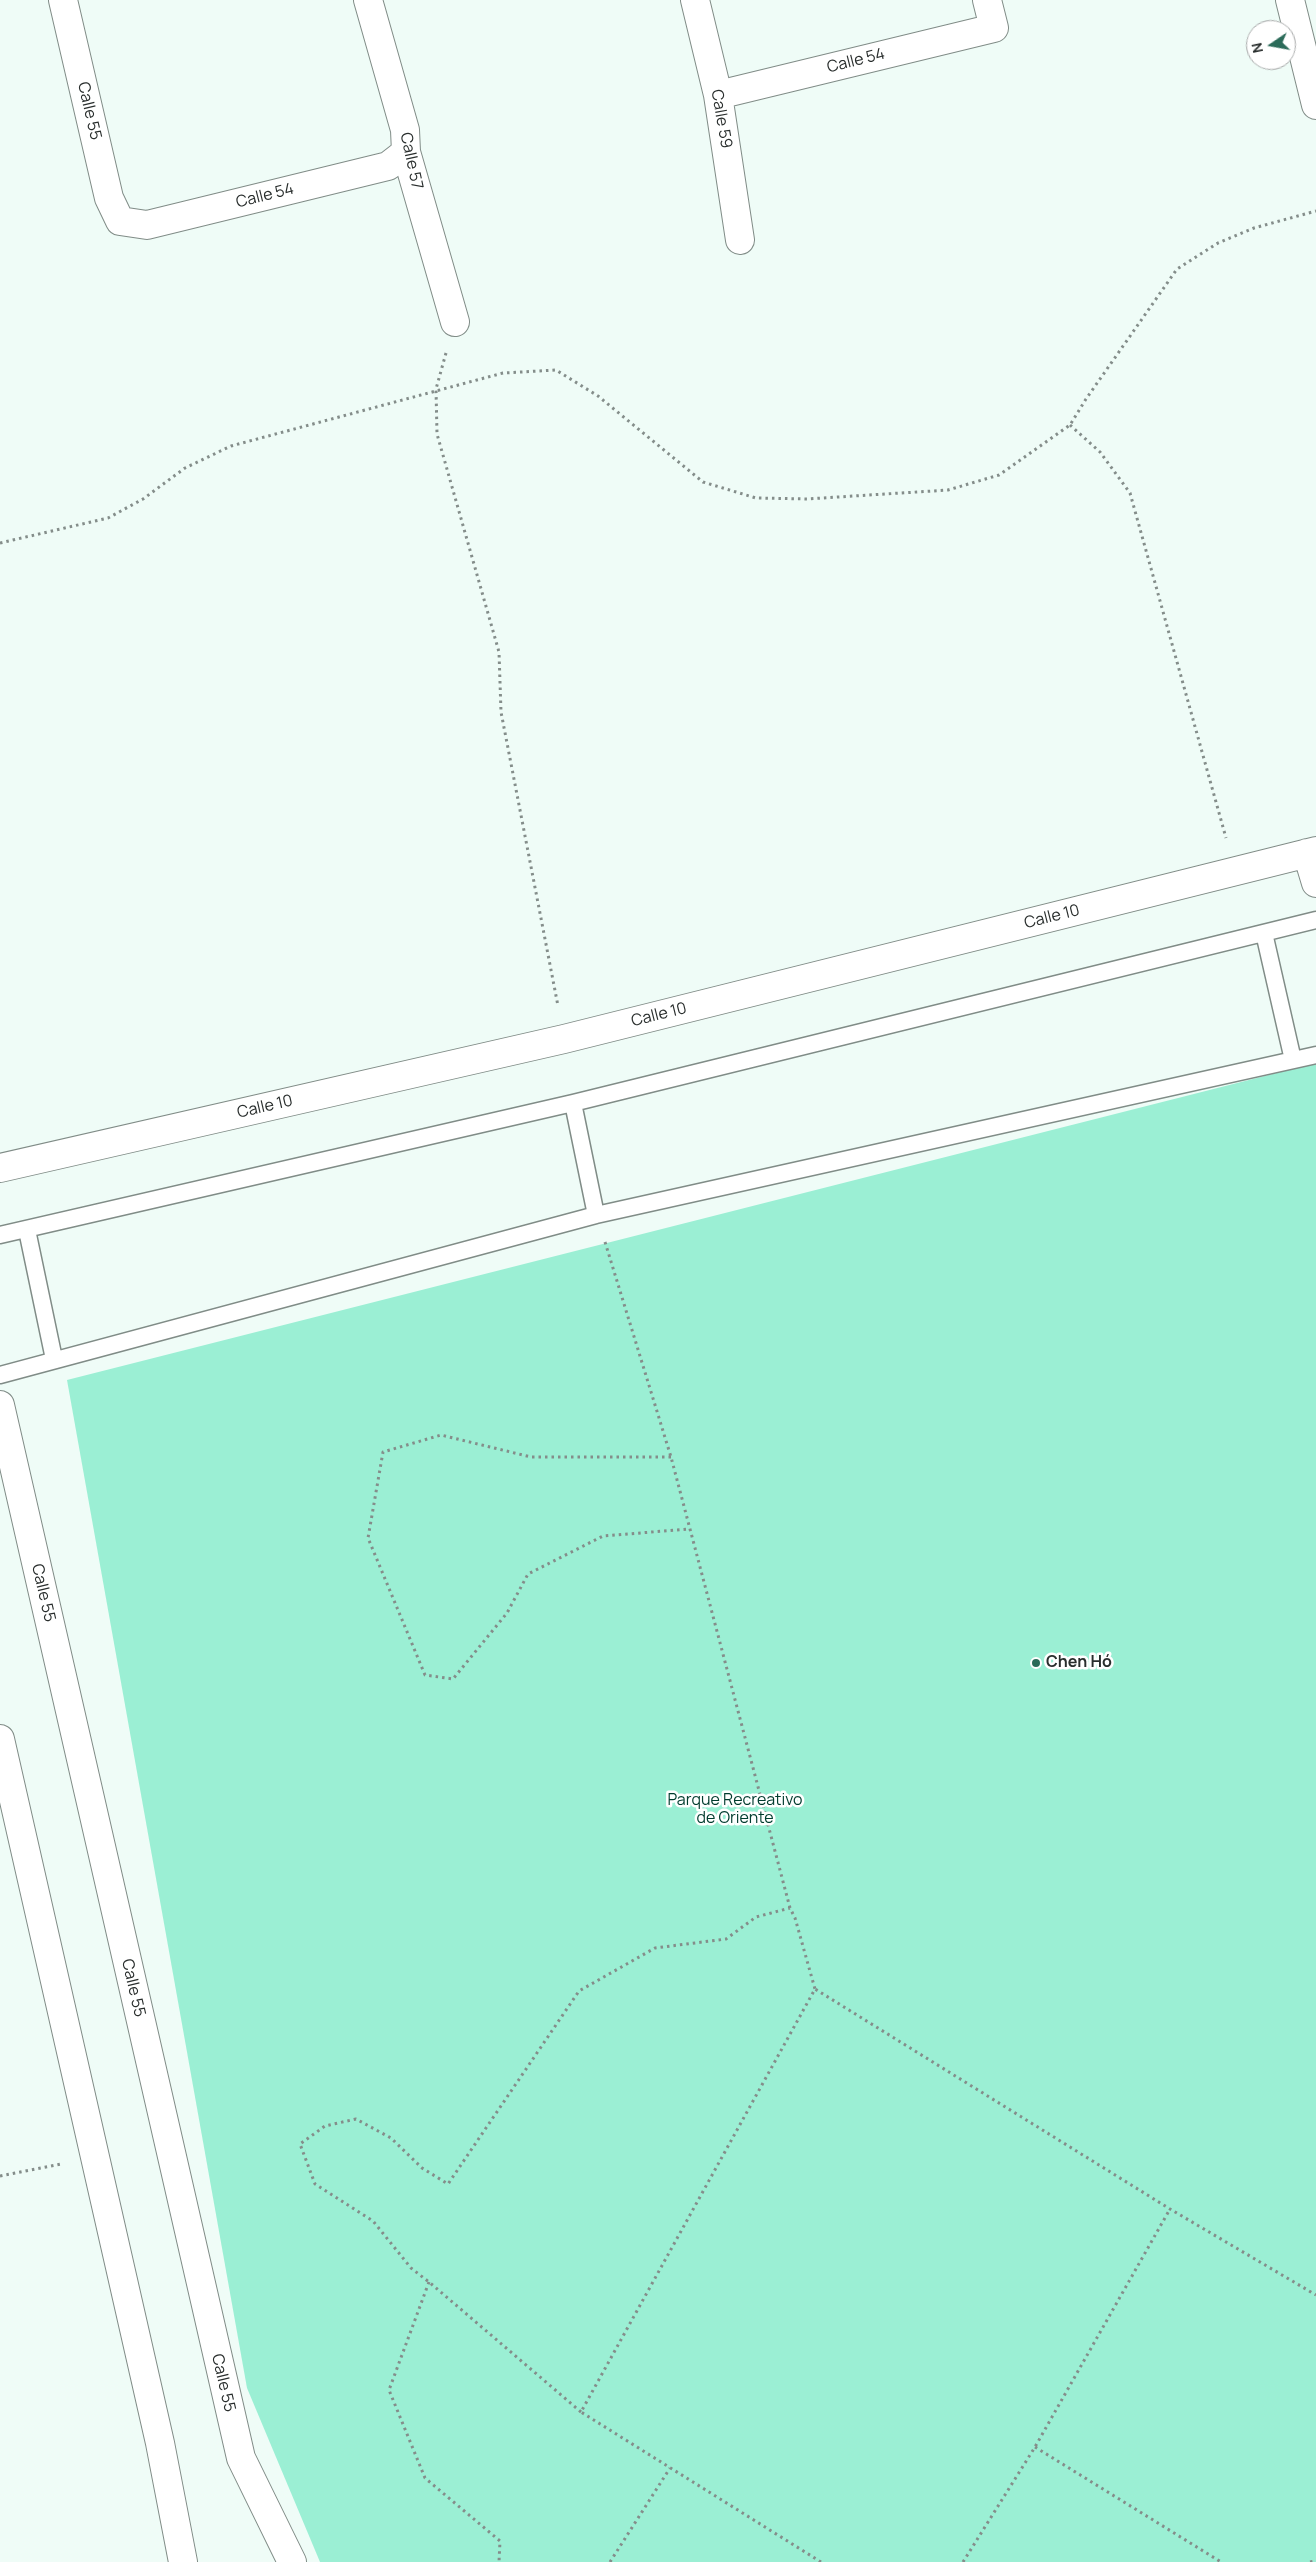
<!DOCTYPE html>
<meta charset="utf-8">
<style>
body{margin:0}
#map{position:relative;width:1316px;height:2562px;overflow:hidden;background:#effcf7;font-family:Manrope,sans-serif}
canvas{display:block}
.north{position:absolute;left:1246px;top:20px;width:50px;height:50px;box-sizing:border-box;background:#fff;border:1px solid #a9abab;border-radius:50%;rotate:258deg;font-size:14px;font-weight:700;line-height:20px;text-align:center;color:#292e2d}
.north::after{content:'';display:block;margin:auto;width:18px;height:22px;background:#2b6b59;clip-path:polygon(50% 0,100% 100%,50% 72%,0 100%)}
</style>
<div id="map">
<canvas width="1316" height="2562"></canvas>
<div class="north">N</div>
</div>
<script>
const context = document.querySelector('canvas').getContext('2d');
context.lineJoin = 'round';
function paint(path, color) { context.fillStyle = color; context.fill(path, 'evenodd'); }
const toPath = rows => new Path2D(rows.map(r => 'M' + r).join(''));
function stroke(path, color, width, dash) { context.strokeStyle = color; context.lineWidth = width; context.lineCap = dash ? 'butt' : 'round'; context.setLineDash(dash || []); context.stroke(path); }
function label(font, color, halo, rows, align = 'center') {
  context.font = font + ' Manrope,sans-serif'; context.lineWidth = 5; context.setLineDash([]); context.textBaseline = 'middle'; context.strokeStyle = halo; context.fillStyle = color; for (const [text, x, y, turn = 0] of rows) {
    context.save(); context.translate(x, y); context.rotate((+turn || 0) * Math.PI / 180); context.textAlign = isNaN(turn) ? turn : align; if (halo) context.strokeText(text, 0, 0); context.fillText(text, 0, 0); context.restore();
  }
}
paint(toPath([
 [1316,1063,1316,2562,320,2562,247,2388,67,1380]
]), '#9befd4');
const lane = toPath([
 [1264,933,1293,1060],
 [573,1103,596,1215],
 [27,1230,54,1359],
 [0,1235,573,1103,1316,920],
 [0,1375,596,1215,1316,1055]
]);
const street = toPath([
 [63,0,109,198,120,221,147,225,388,166,406,152],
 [368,0,405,130,406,152,455,322],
 [695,0,718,95,740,240],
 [1290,0,1316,105],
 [718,95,994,28,987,0]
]);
const secondary = toPath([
 [1307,853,1316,883],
 [0,1168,564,1039,1316,851],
 [0,1405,241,2458,292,2562],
 [0,1739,160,2443,183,2562]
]);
stroke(lane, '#808c87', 19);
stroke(street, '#808c87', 30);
stroke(secondary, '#808c87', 30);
stroke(toPath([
 [446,353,436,389,437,434,499,652,501,712,558,1006],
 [1070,425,1100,452,1130,493,1226,838],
 [0,543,108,518,143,499,185,468,231,446,503,373,556,370,598,396,703,482,756,498,807,499,948,490,999,475,1070,425,1086,399,1177,269,1218,243,1254,228,1316,211],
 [605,1242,671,1457,790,1908,795,1918,815,1989],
 [671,1457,531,1457,441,1435,383,1452,368,1538,425,1675,453,1679,507,1613,528,1574,603,1536,689,1529],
 [0,2176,61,2164],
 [429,2282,389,2390,425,2478,500,2541,499,2562],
 [581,2412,429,2282,411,2268,373,2221,315,2184,300,2144,325,2126,356,2119,391,2138,422,2168,448,2184,579,1991,655,1948,726,1939,756,1917,790,1908],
 [1035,2447,1221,2562],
 [610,2562,670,2468],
 [821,2562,581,2412,815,1989,1170,2209,1316,2295],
 [963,2562,1035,2447,1170,2209],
 [1310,2562,1316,2561]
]), '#848d8a', 3, [2.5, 4]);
stroke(lane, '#fff', 16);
stroke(street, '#fff', 28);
stroke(secondary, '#fff', 28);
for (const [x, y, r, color] of [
 [1036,1663,5,"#2b6b59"]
]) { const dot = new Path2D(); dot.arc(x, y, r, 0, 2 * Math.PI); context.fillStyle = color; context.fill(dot); stroke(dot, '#fff', 2); }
label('16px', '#292e2d', '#fff', [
 ["Calle 54",856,61,-14],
 ["Calle 55",89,111,77],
 ["Calle 59",721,119,80],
 ["Calle 57",411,161,78],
 ["Calle 54",265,196,-14],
 ["Calle 10",1052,917,-14],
 ["Calle 10",659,1015,-14],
 ["Calle 10",265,1107,-13],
 ["Calle 55",43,1593,77],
 ["Calle 55",133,1988,77],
 ["Calle 55",223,2383,77]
]);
label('bold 16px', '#292e2d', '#fff', [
 ["Chen Hó",1046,1663]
], 'left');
label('16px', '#003c2e', '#fff', [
 ["Parque Recreativo",735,1801],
 ["de Oriente",735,1819]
]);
</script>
